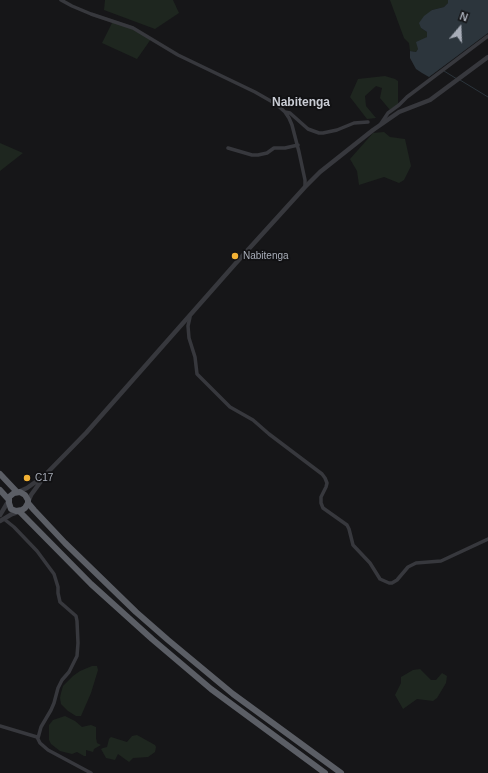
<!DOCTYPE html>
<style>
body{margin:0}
#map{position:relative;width:488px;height:773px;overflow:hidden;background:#161618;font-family:Arial,sans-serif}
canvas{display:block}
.north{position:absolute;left:440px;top:8px;width:40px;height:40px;-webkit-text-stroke:3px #111113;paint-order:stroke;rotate:19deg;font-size:11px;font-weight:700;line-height:16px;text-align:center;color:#a8adb8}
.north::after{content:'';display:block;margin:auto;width:14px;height:18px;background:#a8adb8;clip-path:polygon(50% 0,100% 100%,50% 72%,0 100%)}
</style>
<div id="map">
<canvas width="488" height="773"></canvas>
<div class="north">N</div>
</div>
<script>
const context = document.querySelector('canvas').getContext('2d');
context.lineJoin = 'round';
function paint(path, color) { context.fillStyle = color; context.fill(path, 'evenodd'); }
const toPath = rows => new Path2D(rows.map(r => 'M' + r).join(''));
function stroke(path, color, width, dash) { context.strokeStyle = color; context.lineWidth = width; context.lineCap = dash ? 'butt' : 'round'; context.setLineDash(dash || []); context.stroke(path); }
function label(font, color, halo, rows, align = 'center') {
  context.font = font + ' Arial,sans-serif'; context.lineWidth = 3.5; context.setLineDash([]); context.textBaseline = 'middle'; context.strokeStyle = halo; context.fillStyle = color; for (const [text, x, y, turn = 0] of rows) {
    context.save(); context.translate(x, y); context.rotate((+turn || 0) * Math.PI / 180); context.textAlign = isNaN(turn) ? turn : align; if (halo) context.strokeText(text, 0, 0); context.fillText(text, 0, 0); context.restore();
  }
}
paint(toPath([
 [105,0,173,0,179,13,155,29,104,10],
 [390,0,448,0,448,3,444,7,432,10,421,28,427,32,427,37,416,52,410,51,409,43,404,38],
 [113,21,124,25,151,39,137,59,102,43],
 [385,76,395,79,398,81,398,104,390,110,380,98,382,88,376,86,365,96,366,106,376,118,367,119,350,97,358,79],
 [384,132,390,137,405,139,411,166,404,180,399,183,384,177,359,185,357,171,350,159,373,133],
 [0,143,23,153,0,171],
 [92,666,97,666,98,670,91,693,81,716,76,716,68,711,61,704,60,698,61,693,63,686,73,676,80,671],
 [420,669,431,680,436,680,442,673,447,676,446,683,437,698,433,701,417,699,403,709,395,695,401,683,401,677,413,670],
 [65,716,75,721,82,727,86,726,91,725,96,727,96,738,97,743,101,745,94,749,93,752,86,750,86,756,84,756,77,752,72,754,60,751,51,744,49,740,49,725,53,720],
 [137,735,155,745,156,747,155,752,148,757,133,758,129,762,118,754,115,760,106,758,101,749,103,748,107,747,109,739,111,737,127,742,132,736]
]), '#1e261f');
paint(toPath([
 [448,0,488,0,488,33,429,77,422,73,416,69,410,58,410,51,416,52,418,49,416,42,427,37,427,32,421,28,419,23,424,16,432,10,444,7,448,3]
]), '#2c353c');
stroke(toPath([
 [444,71,457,79],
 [460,80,488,97]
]), '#2c353c', 1);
stroke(toPath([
 [61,0,72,6,91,14,133,28,178,55,255,92,276,104,285,112,289,118,292,125,299,152,305,180,305,187],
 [285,112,290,113,308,129,319,133,323,133,337,130,354,123,368,122],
 [380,125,388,113,399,105,407,97,488,36],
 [228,148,252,155,258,155,267,153,274,148,285,148,298,145],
 [190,317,188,326,189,338,195,357,197,374,230,407,253,420,269,434,322,474,325,478,327,483,326,487,321,497,321,503,323,508,347,525,349,529,353,545,370,563,380,579,389,583,392,583,397,580,408,567,416,563,441,561,488,539],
 [4,519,14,527,37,551,54,574,58,587,58,593,60,602,76,616,77,621,78,643,77,656,69,672,62,680,58,688,54,703,51,710,41,727,38,738],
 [0,726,37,737,40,743,48,750,91,773]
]), '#37383d', 3.5);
stroke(toPath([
 [18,492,27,488,44,476],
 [28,502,31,495,47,473,86,433,236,263,305,187,320,172,373,130,399,112,430,100,488,57],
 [0,515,9,500],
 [0,521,12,514,18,512]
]), '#37383d', 4.5);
stroke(toPath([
 [0,474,17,492],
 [0,490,9,500],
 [28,503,25,508,22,510,16,511,11,509,9,503,9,497,14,493,20,492,25,495,28,500,28,503,34,510,65,543,136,612,168,640,233,694,341,773],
 [19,511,91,584,152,639,211,689,325,773]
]), '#5b5e65', 6);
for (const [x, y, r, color] of [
 [235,256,4,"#f2b134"],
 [27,478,4,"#f2b134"]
]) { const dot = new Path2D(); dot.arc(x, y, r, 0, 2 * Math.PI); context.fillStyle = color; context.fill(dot); stroke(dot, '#111113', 1.5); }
label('10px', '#a8adb8', '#111113', [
 ["Nabitenga",243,256],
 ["C17",35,478]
], 'left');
label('bold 12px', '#c9ccd4', '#111113', [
 ["Nabitenga",301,103]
]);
</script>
